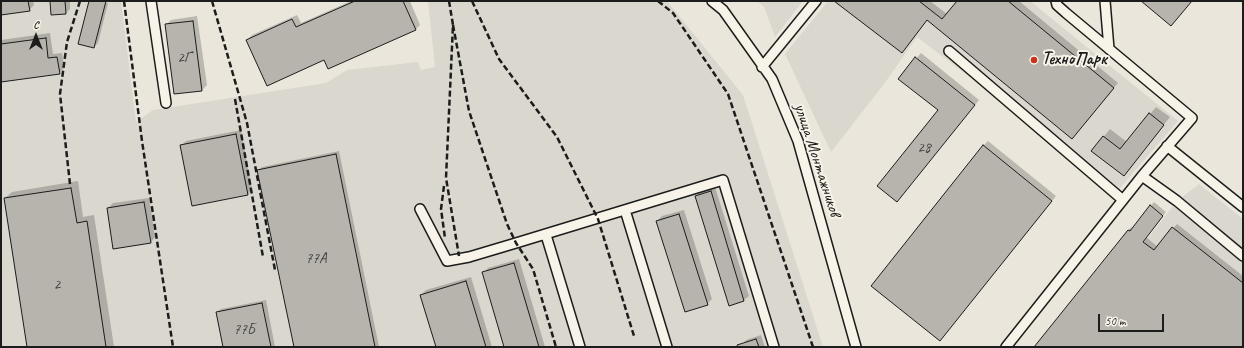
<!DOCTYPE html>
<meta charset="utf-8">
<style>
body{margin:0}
#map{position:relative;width:1244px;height:348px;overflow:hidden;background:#eae6dc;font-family:Caveat,sans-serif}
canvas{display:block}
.frame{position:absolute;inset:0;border:2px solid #1c1c1c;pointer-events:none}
.north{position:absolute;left:16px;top:16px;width:40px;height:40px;-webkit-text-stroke:3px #f7f3e8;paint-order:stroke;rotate:0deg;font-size:11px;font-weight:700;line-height:16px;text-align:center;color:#1c1c1c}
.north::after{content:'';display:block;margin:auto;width:14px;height:18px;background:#1c1c1c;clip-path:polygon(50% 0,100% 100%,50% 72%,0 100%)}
.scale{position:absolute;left:1098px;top:314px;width:66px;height:18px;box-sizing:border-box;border:2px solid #1c1c1c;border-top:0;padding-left:5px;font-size:12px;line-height:14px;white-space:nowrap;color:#1c1c1c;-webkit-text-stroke:3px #f7f3e8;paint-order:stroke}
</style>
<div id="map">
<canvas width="1244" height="348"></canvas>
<div class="frame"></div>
<div class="north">С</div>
<div class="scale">50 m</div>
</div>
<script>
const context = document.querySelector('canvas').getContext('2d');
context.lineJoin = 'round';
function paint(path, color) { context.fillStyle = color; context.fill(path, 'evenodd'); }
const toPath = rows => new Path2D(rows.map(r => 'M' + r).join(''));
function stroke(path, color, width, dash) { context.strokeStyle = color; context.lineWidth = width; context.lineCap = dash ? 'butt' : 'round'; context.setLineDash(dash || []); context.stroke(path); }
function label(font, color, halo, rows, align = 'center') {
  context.font = font + ' Caveat,sans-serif'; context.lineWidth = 4; context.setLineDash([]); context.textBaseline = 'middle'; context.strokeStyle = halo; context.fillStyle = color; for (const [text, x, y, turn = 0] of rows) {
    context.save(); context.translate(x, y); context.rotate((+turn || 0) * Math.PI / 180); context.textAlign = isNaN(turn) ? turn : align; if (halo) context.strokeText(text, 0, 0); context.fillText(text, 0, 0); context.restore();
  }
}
paint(toPath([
 [1,1,121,1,136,122,153,110,326,83,347,70,418,62,421,70,435,67,428,1,667,1,743,95,823,347,1,347],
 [757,1,803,1,775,37,764,7],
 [828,1,1030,1,1178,121,1113,196,996,97,917,37,884,84,831,152,785,54],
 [1199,184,1243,219,1243,347,1062,347,1177,201]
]), '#dad7ce');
paint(toPath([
 [1,1,36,1,33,1,34,5,29,10,1,14],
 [51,1,70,1,70,9,65,14],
 [90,1,108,3,98,43,94,47],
 [351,1,410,1,420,25,415,30,247,40,252,35,297,15,301,23],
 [843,1,930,1,947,14,958,1,1019,1,1118,83,1072,138,928,19,902,52],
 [197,16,207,85,202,90,175,93,166,25,171,20],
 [50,33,53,54,62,53,64,68,59,73,1,81,1,40],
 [921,53,979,100,897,201,939,110,899,78],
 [1156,107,1170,117,1124,175,1092,151,1110,129,1127,142],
 [241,130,252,190,248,194,181,146,186,141],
 [988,141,1056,196,940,340,983,146],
 [339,151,379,347,295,347,258,171,262,167],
 [78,181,83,217,94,215,114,347,28,347,5,198,12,192],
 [715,187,749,296,744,300,729,305,696,196,701,191],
 [149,198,155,237,151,242,108,208,113,203],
 [1154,202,1166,212,1146,237,1158,247,1177,224,1243,276,1243,347,1036,347,1128,230,1132,227,1133,228],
 [684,210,712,299,707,304,657,221,662,216],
 [519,259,545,347,505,347,483,273,488,268],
 [471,277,492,347,437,347,421,295,426,290],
 [266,300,275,347,224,347,217,312,221,309],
 [761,335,765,347,742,347,742,345,746,340]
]), '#0003');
const building = toPath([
 [1,1,28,1,30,11,1,15,1,1],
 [50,1,65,1,66,14,51,15,50,1],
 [89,1,106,1,94,48,78,44,89,1],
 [355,1,403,1,416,30,328,69,324,60,267,86,246,40,292,19,296,27,355,1],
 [834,1,919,1,942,19,957,1,1008,1,1114,88,1072,139,927,20,902,53,834,1],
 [1141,1,1192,1,1171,26,1141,1],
 [193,21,202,91,174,94,165,24,193,21],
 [46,38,48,58,57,57,60,74,1,82,1,44,46,38],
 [915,57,975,105,897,202,877,186,938,110,898,79,915,57],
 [1149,113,1164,125,1124,176,1091,151,1103,136,1120,149,1149,113],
 [236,134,248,195,192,206,180,145,236,134],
 [983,145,1052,201,940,341,871,286,983,145],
 [336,154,375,347,294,347,257,170,336,154],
 [71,188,77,223,87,221,106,347,27,347,4,198,71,188],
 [711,191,744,301,729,306,695,196,711,191],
 [144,202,151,243,113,249,107,208,144,202],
 [1150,205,1163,216,1143,242,1154,250,1172,227,1243,283,1243,347,1034,347,1128,230,1130,231,1150,205],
 [679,214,708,305,685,312,656,221,679,214],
 [514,263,539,347,504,347,482,272,514,263],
 [466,281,486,347,436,347,420,295,466,281],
 [262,303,271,347,223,347,216,312,262,303],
 [756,339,759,347,738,347,737,345,756,339]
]);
paint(building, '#b6b4ac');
stroke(building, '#1c1c1c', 1);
const minor = toPath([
 [151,1,166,103],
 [712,1,723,10,772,79,798,141,856,347],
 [1105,1,1109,49],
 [949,51,1123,200],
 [762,67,816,1],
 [1167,146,1243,207],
 [1142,176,1177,201,1243,256],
 [420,209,447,261,469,257,516,243,723,180,774,347],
 [625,210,667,347],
 [546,235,580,347],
 [1006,347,1142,176,1192,118,1066,13,1057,5,1056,1]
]);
stroke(minor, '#1c1c1c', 12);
stroke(minor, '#f7f3e8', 9);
stroke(toPath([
 [124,1,142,141,173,347],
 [212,1,247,123,275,270],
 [449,1,453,25,446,178,459,256],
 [472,1,499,59,557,137,598,219,634,336],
 [658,1,673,13,728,94,813,347],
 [453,25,469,111,507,224,516,243,533,269,556,347],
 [235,99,263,257],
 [70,184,60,94,67,42,80,1],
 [444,186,441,209,445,238]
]), '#1c1c1c', 2.5, [6, 3]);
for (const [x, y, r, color] of [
 [1034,60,4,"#c8321e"]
]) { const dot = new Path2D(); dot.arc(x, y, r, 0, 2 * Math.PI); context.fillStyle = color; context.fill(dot); stroke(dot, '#f7f3e8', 1.5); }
label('15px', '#424240', null, [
 ["2Г",184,58],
 ["28",924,148],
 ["77А",316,259],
 ["2",57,285],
 ["77Б",244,330]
]);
label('bold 17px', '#1c1c1c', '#f7f3e8', [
 ["ТехноПарк",1042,60]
], 'left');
label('17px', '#1c1c1c', '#f7f3e8', [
 ["улица Монтажников",817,160,72]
]);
</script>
